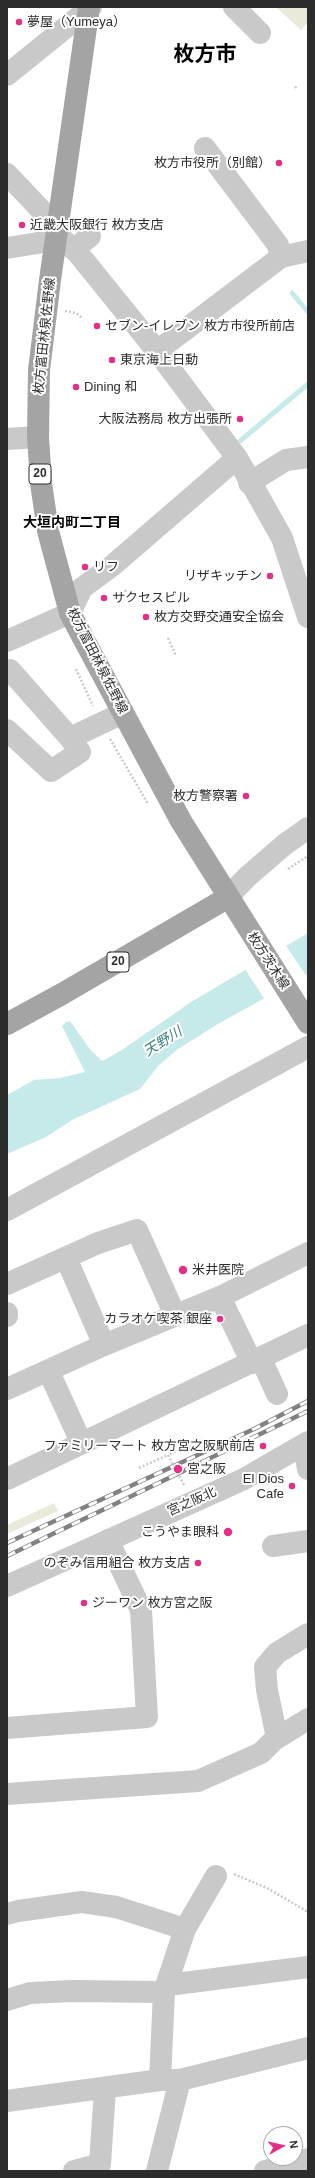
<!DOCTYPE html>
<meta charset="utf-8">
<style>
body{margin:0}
#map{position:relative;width:315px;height:2178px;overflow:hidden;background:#fff;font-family:Arial,sans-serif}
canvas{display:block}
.frame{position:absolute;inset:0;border:8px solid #2c2c2c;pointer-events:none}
.north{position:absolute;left:263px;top:2126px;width:40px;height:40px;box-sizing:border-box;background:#fff;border:1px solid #ababab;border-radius:50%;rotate:82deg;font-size:11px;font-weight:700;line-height:16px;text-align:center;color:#2c2c2c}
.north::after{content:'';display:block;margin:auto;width:14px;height:18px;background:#e32f85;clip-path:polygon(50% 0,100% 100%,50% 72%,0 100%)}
</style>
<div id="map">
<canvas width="315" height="2178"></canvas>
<div class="frame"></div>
<div class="north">N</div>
</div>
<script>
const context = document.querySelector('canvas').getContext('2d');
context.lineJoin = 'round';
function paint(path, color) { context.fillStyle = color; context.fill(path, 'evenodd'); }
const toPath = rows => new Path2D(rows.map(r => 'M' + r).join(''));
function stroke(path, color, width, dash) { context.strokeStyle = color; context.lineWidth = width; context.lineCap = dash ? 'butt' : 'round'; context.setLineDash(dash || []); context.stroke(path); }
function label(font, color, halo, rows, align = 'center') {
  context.font = font + ' Arial,"Noto Sans JP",sans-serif'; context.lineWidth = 4; context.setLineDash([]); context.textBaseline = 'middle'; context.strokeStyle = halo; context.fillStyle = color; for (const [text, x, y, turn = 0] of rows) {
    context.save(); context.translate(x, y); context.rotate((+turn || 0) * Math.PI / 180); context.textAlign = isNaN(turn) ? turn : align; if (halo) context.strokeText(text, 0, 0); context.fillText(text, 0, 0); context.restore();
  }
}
paint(toPath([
 [276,7,308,7,308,22,301,30],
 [54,1503,58,1511,7,1534,7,1525]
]), '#e9ead9');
paint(toPath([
 [308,933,308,974,218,1024,178,1049,159,1065,140,1089,72,1120,46,1137,7,1154,7,1095,34,1080,60,1078,85,1072,62,1026,66,1022,70,1021,89,1048,102,1061,122,1050,191,1002]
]), '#c5eae9');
paint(toPath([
 [285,944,307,977,265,1000,245,969]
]), '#fff');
stroke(toPath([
 [292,293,308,312],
 [240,441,308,384]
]), '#c5eae9', 5);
stroke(toPath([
 [295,88,297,85],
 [65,311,76,313,82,318],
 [125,590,129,598],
 [168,638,176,656],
 [76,669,93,706],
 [110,739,148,804],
 [288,869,308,856],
 [139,1468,168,1455],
 [184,1485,168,1455,204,1439],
 [234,1874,267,1888,308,1912]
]), '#c9c9c9', 2.5, [2, 2]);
stroke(toPath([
 [234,7,260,33],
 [7,75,91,7],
 [205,148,278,245,281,257],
 [7,174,42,211,57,235],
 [84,241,90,236],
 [7,248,38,243,57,235,77,252,98,278,157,351,237,458,282,538,308,617],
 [157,351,281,257,308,251],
 [7,439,38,437],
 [249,483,286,460,308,457],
 [7,641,70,613,82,588,112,566,237,458],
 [7,672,10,670,70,738,80,752,51,771,7,730],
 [70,738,123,713],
 [227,898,247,877,284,845,308,828],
 [7,1210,308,1047],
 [66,1258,104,1345],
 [7,1284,98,1243,137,1230,175,1315],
 [220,1297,252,1363],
 [7,1313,7,1316],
 [261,1359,277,1394],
 [49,1372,81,1442],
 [7,1389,104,1345,220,1297,308,1253],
 [304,1445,308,1469],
 [7,1479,308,1335],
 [273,1546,308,1541],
 [7,1586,244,1479,308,1442],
 [7,1728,147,1717,141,1610,108,1540],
 [277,1738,267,1690,265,1667,277,1653,308,1634],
 [7,1794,198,1781,261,1753,274,1740,308,1719],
 [7,1914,18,1911,82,1902,116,1907,185,1929],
 [168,1985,308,1967],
 [7,2000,30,1993,72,1991,164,1992],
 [160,2080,164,1992,185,1929,216,1876],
 [7,2101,160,2080,180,2080,308,2048],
 [74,2171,100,2164,105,2089],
 [157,2171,180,2080],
 [265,2171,308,2159]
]), '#c9c9c9', 22);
stroke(toPath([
 [89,7,50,280,39,370,38,437,41,483,48,531,70,613,82,636,181,821,308,1023],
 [7,1024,62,994,227,898]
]), '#a4a4a4', 22);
const rail = toPath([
 [7,1543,254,1429,308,1401],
 [7,1556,308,1411]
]);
stroke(rail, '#818181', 4.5);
stroke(rail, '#fff', 3, [9]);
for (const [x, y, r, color] of [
 [19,22,4,"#e32f85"],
 [279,163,4,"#e32f85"],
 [22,225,4,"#e32f85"],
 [97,326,4,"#e32f85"],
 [112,360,4,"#e32f85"],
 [76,387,4,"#e32f85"],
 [240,419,4,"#e32f85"],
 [85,567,4,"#e32f85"],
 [270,576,4,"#e32f85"],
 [104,598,4,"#e32f85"],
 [146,617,4,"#e32f85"],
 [246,796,4,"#e32f85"],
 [183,1270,5,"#e32f85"],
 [220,1319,4,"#e32f85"],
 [263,1446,4,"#e32f85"],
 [178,1469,5,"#e32f85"],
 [292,1486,4,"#e32f85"],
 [228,1532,5,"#e32f85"],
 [198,1563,4,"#e32f85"],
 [84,1603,4,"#e32f85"]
]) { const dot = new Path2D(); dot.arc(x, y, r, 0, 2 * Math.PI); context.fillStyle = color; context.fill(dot); stroke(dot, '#fff', 1.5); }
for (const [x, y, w] of [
 [40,474,22],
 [118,962,22]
]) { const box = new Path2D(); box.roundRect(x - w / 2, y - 10, w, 20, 3); context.fillStyle = '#fff'; context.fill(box); stroke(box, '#2c2c2c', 1); }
label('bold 12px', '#2c2c2c', null, [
 ["20",40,474],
 ["20",118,962]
]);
label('13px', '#2c2c2c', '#fff', [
 ["夢屋（Yumeya）",27,22],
 ["枚方市役所（別館）",271,163,"right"],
 ["近畿大阪銀行 枚方支店",30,225],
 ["セブン-イレブン 枚方市役所前店",105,326],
 ["東京海上日動",120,360],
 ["Dining 和",84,387],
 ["大阪法務局 枚方出張所",232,419,"right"],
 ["リフ",93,567],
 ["リザキッチン",262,576,"right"],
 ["サクセスビル",112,598],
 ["枚方交野交通安全協会",154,617],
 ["枚方警察署",238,796,"right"],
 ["米井医院",192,1270],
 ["カラオケ喫茶 銀座",212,1319,"right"],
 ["ファミリーマート 枚方宮之阪駅前店",255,1446,"right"],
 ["宮之阪",187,1469],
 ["El Dios",284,1479,"right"],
 ["Cafe",284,1494,"right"],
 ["こうやま眼科",219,1532,"right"],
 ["のぞみ信用組合 枚方支店",190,1563,"right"],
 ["ジーワン 枚方宮之阪",92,1603]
], 'left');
label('13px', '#2c2c2c', '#fff', [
 ["枚方富田林泉佐野線",45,336,-84],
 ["枚方富田林泉佐野線",97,661,63],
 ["枚方茨木線",268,961,57],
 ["宮之阪北",192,1502,-24]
]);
label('bold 14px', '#000', '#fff', [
 ["大垣内町二丁目",72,523]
]);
label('italic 14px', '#38817f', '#fff', [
 ["天野川",163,1042,-32]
]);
label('bold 21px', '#000', '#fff', [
 ["枚方市",205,55]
]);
</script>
